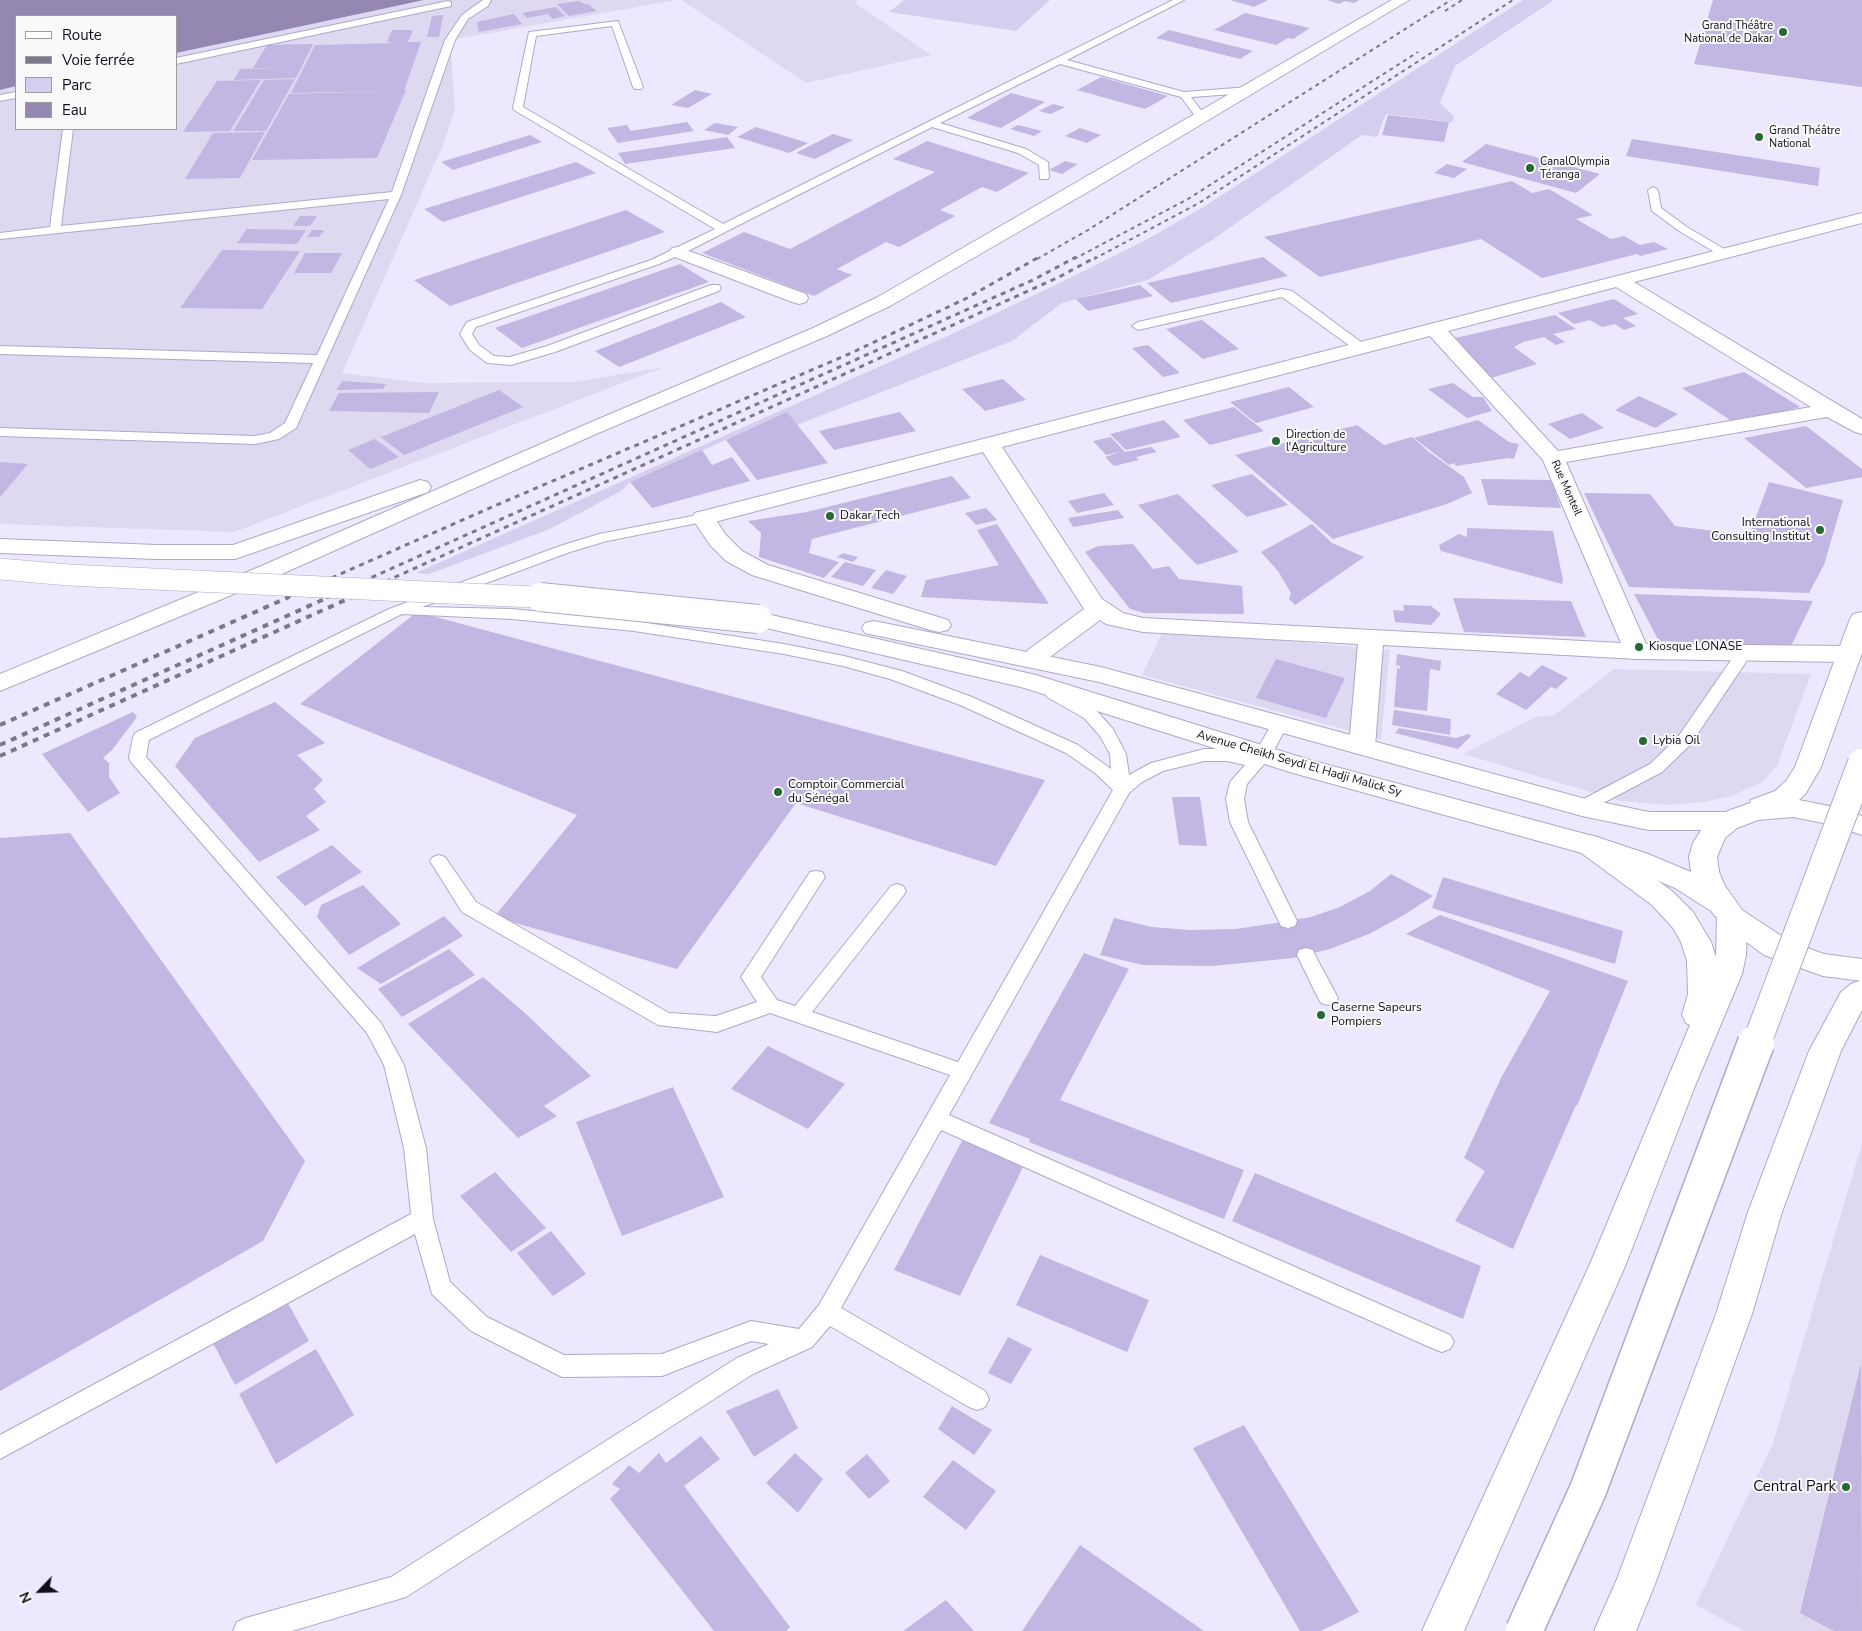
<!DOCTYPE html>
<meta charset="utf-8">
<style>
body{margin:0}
#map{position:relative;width:1862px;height:1631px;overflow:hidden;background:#eee8fe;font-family:"Nunito Sans",sans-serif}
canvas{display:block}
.legend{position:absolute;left:15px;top:15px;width:162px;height:115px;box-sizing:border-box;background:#f9f9f9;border:1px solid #9c9b9f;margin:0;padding:6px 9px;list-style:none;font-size:15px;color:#110d19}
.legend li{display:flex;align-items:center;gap:10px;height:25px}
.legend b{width:25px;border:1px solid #9c9b9f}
.north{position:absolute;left:15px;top:1566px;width:50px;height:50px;-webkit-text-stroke:4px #f9f9f9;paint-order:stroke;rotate:246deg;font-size:14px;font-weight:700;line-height:20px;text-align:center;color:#110d19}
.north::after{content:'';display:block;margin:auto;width:18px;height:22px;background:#110d19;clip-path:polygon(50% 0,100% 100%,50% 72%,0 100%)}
</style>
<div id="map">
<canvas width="1862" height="1631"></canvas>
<ul class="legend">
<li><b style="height:6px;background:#fff"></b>Route</li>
<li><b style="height:6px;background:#7d7889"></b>Voie ferrée</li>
<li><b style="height:14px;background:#d6ceee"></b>Parc</li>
<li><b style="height:14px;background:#9488b2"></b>Eau</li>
</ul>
<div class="north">N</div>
</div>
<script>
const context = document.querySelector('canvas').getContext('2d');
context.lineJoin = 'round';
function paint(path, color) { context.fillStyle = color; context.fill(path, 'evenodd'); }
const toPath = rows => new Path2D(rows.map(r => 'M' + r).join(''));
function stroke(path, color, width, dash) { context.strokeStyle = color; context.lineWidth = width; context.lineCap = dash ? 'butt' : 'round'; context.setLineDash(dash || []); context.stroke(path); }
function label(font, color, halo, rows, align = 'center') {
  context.font = font + ' "Nunito Sans",sans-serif'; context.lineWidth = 4; context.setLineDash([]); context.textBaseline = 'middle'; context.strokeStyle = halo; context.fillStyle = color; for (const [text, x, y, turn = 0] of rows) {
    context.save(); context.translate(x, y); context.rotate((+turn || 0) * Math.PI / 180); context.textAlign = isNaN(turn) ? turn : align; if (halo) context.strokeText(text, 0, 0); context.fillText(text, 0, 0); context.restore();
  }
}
paint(toPath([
 [0,0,677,0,450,40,455,108,443,145,342,373,423,383,574,382,664,367,234,532,0,524],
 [16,16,176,16,176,129,16,129],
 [681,0,858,0,855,3,931,55,806,83],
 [1163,631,1390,650,1381,739,1142,675],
 [1614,669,1811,674,1777,766,1761,783,1731,796,1704,802,1668,805,1621,801,1463,754,1536,717,1553,716],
 [1862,1143,1862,1631,1744,1631,1696,1605,1773,1443]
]), '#ded8f1');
paint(toPath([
 [904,0,1050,0,1016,31,889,12],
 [1523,0,1554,0,1455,66,1440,103,1454,116,1452,122,1386,114,1377,137,1362,135,1212,240,1148,280,1062,303,1012,341,797,425,726,440,630,482,621,491,550,529,429,574,416,573,939,340,1064,281,1146,240,1205,206]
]), '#d6ceee');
paint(toPath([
 [0,0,424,0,176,53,176,16,16,16,16,86,0,90]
]), '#9488b2');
paint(toPath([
 [1230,0,1268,0,1254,7],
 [1327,0,1359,0,1354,3,1345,1,1339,4],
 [1713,0,1862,0,1862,87,1694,64],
 [579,1,584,4,588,4,597,11,569,16,557,4],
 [556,7,565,16,553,19,548,14,527,18,522,13],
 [1245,13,1310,28,1293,39,1288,38,1276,45,1214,30],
 [514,14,522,24,479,32,477,22],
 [443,15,439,37,427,37,432,16],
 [392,30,413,30,408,42,421,42,404,91,406,90,377,158,252,160,289,94,390,91,291,93,315,45,397,43,387,42],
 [1169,30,1253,51,1240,59,1156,38],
 [313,44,296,78,234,80,240,69,281,68,253,68,267,45],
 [1101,77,1168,96,1145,109,1077,90],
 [295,79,266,131,233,131,264,80],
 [261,80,230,131,183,132,217,81],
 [695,90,712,94,688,108,671,105],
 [1011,93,1045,102,1001,128,967,118],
 [1053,104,1065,107,1051,114,1039,111],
 [1388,115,1449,122,1444,142,1382,135],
 [687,122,694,131,618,143,607,128,627,125,631,131],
 [715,123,738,127,728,135,704,130],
 [1018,125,1042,131,1034,136,1010,129],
 [756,127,808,143,789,153,737,137],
 [1080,128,1101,135,1087,143,1065,136],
 [265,132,240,178,185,179,213,133],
 [833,134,853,140,815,159,796,153],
 [530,135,542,142,453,170,441,162],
 [727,137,735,148,625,164,618,153],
 [1632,139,1820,168,1818,186,1626,156],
 [927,141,1029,173,997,192,982,187,940,210,955,216,899,247,886,242,837,269,852,275,814,296,702,253,744,232,790,249,935,172,893,159],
 [1486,144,1600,174,1576,193,1462,162],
 [1065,161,1078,164,1062,174,1049,170],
 [576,162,596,173,443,222,424,209],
 [1447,164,1467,169,1454,178,1434,173],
 [1512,181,1532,193,1549,189,1593,215,1576,219,1611,239,1624,236,1640,245,1654,242,1668,249,1640,256,1637,254,1542,278,1481,239,1320,277,1264,237],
 [626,210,665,232,450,306,414,280],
 [300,216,317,216,310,226,293,226],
 [247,229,306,230,297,244,237,243],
 [312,230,324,230,319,237,307,237],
 [222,250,300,251,262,309,180,308],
 [305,253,342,253,331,273,294,273],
 [1263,257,1288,276,1171,303,1147,283],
 [680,264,709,282,522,348,495,328],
 [1140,285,1153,296,1088,311,1076,299],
 [1614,299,1638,314,1623,318,1636,326,1624,330,1615,324,1602,327,1590,320,1574,324,1558,313],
 [721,302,746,317,619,367,595,351],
 [1555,315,1576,329,1553,334,1565,342,1556,345,1544,337,1523,342,1514,347,1537,364,1491,378,1451,339],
 [1202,320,1239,349,1203,359,1166,329],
 [1148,345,1180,373,1163,377,1132,348],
 [1744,372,1800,407,1736,424,1682,388],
 [1003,379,1026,400,985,411,962,389],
 [343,381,386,384,383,389,336,390],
 [1453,383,1473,397,1483,397,1492,411,1467,418,1428,389],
 [1289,387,1314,407,1256,423,1230,402],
 [499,390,523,407,404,455,381,437],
 [439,392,429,413,329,411,339,393],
 [1639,396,1678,414,1655,428,1615,410],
 [1234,407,1264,431,1210,445,1183,420],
 [787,412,828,463,757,480,726,440],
 [900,412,916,431,834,450,819,431],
 [1582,413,1604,428,1570,439,1548,424],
 [1164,420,1181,437,1126,450,1110,434],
 [1478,420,1509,442,1519,444,1514,459,1508,458,1456,466,1454,463,1449,465,1414,438],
 [1357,425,1384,445,1412,437,1429,452,1464,477,1472,493,1447,504,1333,539,1235,455],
 [1806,426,1862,469,1862,477,1806,488,1744,438],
 [1111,437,1125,452,1151,447,1157,452,1136,457,1139,460,1114,466,1105,457,1120,452,1106,455,1093,441],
 [375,439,399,457,370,469,348,450],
 [702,450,712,465,732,457,750,481,652,508,630,482],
 [0,462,28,464,0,497],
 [1252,474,1288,505,1247,517,1211,485],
 [952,476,971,498,812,539,809,553,839,562,824,578,759,557,761,533,748,521,807,512],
 [1481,479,1551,480,1561,508,1488,505],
 [1769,482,1843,500,1824,565,1809,593,1629,587,1584,493,1650,494,1675,526,1731,533,1746,544],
 [1104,493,1114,505,1077,513,1068,501],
 [1178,494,1239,552,1197,565,1138,505],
 [986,508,997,520,976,525,965,513],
 [1118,510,1124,518,1073,527,1068,518],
 [997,524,1049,604,921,597,926,580,999,565,977,530],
 [1312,524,1332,543,1364,557,1295,605,1289,599,1291,593,1278,571,1261,552],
 [1467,528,1553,531,1563,580,1562,584,1441,551,1439,545,1459,534,1467,537],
 [1133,544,1153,569,1169,566,1179,579,1242,586,1244,614,1144,613,1130,609,1085,552,1098,546],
 [843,553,858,557,853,562,837,557],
 [845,562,876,570,863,586,831,577],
 [886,570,907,576,893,594,871,588],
 [1634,594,1757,598,1813,601,1791,646,1659,641],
 [1453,598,1571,601,1586,637,1464,632],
 [1403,605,1431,606,1441,614,1431,625,1395,622,1393,610,1404,611],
 [417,612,1045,780,996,866,796,803,677,969,494,917,577,815,300,704],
 [1397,654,1441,661,1440,671,1430,669,1427,711,1394,707,1397,668,1400,669,1400,666,1396,665],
 [1276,659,1345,678,1326,718,1256,698],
 [1542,665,1568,678,1556,689,1551,687,1526,710,1496,694,1520,672,1529,677],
 [275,702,325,743,297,755,323,780,314,789,326,802,306,816,320,830,259,862,175,766,195,738],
 [1394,710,1451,719,1450,735,1392,725],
 [133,712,137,717,112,750,103,758,109,763,109,777,120,793,88,812,42,754],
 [1399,728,1456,738,1469,734,1471,736,1458,749,1395,733],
 [1172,797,1200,797,1207,846,1179,845],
 [70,833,305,1161,263,1241,0,1391,0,838],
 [332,845,362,872,305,906,276,877],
 [1391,874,1433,896,1404,915,1369,934,1330,949,1293,958,1212,966,1143,965,1100,955,1114,918,1152,927,1190,930,1236,929,1276,923,1311,917,1340,907,1370,891],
 [1443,877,1623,931,1615,964,1432,908],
 [363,885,401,924,349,955,317,917,321,905],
 [1440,915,1628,981,1577,1106,1576,1105,1513,1249,1455,1221,1485,1171,1464,1158,1501,1078,1550,991,1406,934],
 [444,916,463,936,381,984,357,968],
 [449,949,475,975,402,1017,378,989],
 [1084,953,1129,969,1060,1100,1244,1170,1224,1219,1029,1142,1030,1139,989,1123],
 [483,977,526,1014,591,1076,544,1106,557,1116,518,1138,408,1024],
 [768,1046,845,1084,808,1129,731,1089],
 [673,1087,724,1197,622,1236,576,1122],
 [964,1137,1027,1159,960,1296,894,1270],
 [495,1172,546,1228,511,1252,460,1196],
 [1255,1173,1481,1266,1463,1319,1232,1221],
 [551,1231,586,1274,553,1296,517,1253],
 [1040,1255,1149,1300,1127,1352,1016,1305],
 [286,1300,309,1341,235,1385,213,1343],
 [1008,1337,1032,1349,1011,1384,988,1373],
 [316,1349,354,1415,276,1464,239,1394],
 [1861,1364,1862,1631,1834,1631,1800,1613],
 [778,1389,798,1428,754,1457,726,1411],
 [952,1406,992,1430,974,1455,938,1429],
 [1244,1425,1359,1612,1321,1631,1300,1631,1193,1448],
 [701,1436,720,1459,684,1486,790,1627,786,1631,714,1631,610,1499,620,1489,612,1484,629,1465,639,1473,659,1453,666,1463],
 [795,1453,823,1479,798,1513,766,1483],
 [867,1454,890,1481,869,1499,845,1473],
 [953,1460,996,1491,966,1530,923,1497],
 [1080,1545,1204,1631,1022,1631],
 [946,1600,974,1631,903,1631]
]), '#c2b6e2');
const lane = toPath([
 [483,0,491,0,488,6,468,19,455,40,401,195,296,428,279,439,255,444,0,436,0,428,255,436,270,433,285,423,313,363,0,354,0,346,317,355,389,199,0,239,0,233,50,227,63,129,73,129,61,226,392,192,445,40,462,15,483,0],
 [1173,0,1184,0,1067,60,1184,92,1249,87,1254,90,1249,93,1191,97,1207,118,1206,120,1198,120,1181,97,1060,64,940,123,1026,149,1048,162,1049,177,1048,179,1040,179,1039,165,1018,153,932,127,682,254,659,264,476,327,472,334,479,345,494,356,510,357,547,346,711,285,719,285,721,288,719,291,555,352,511,365,487,363,470,350,460,334,467,322,651,260,715,229,514,110,513,108,529,32,618,21,643,87,641,89,635,89,633,87,612,26,536,36,523,107,723,224,1173,0],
 [448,1,451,2,451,6,176,64,176,58,448,1],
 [16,92,16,98,0,101,0,95,16,92],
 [1653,187,1658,190,1661,208,1687,227,1731,253,1733,255,1731,257,1723,257,1679,231,1652,211,1648,190,1653,187],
 [1282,289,1292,291,1365,345,1367,348,1365,351,1357,351,1282,297,1138,330,1132,326,1138,322,1282,289],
 [703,514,708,515,710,518,708,521,607,541,570,552,422,607,512,609,634,621,784,644,844,656,902,671,972,697,1078,745,1111,769,1110,754,1100,736,1084,718,1047,697,1045,693,1047,689,1053,688,1096,710,1113,729,1126,754,1129,775,1151,763,1204,749,1227,749,1253,757,1274,720,1280,719,1286,720,1288,724,1271,756,1247,784,1244,799,1248,822,1297,921,1295,926,1288,928,1281,926,1230,822,1226,799,1230,782,1245,765,1227,761,1204,761,1163,771,1142,782,1129,793,949,1115,1450,1335,1454,1342,1450,1349,1442,1352,1434,1349,941,1130,841,1308,985,1391,989,1399,985,1407,977,1410,969,1407,830,1326,812,1347,753,1374,406,1597,292,1631,233,1631,237,1622,246,1618,391,1577,737,1358,769,1344,751,1341,662,1376,562,1377,471,1331,432,1294,415,1234,0,1459,0,1435,411,1214,404,1148,384,1065,367,1033,131,762,129,758,133,737,135,733,389,609,560,546,599,534,703,514],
 [402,614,512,619,634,631,784,654,843,666,890,679,960,705,1066,753,1095,773,1113,790,958,1062,812,1012,903,896,906,891,903,886,897,884,891,886,795,1006,777,1000,761,977,825,877,822,872,816,871,810,872,741,977,757,1002,716,1016,669,1013,476,902,445,857,439,855,433,857,430,861,462,912,658,1025,717,1032,770,1013,950,1075,819,1305,799,1329,751,1321,662,1354,564,1355,487,1317,450,1282,433,1219,426,1148,404,1065,381,1023,146,757,149,740,402,614],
 [1744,648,1750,650,1752,653,1690,745,1662,772,1588,811,1582,813,1576,811,1573,807,1576,803,1650,764,1678,737,1738,650,1744,648],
 [1306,948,1313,950,1315,955,1338,998,1335,1003,1328,1005,1321,1003,1318,998,1297,955,1299,950,1306,948]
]);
const street = toPath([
 [1862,213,1862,223,1634,282,1862,419,1862,434,1855,432,1827,417,1566,462,1646,644,1848,646,1857,649,1860,654,1857,659,1848,662,1637,659,1383,645,1375,746,1371,752,1362,755,1353,752,1349,746,1358,644,1143,632,1106,624,1100,620,1046,660,1037,663,1028,660,1025,655,1028,650,1084,609,983,452,703,525,695,523,692,518,695,513,1862,213],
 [1616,287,1811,407,1558,451,1448,331,1616,287],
 [1430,336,1543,460,1621,643,1143,618,1123,613,1102,599,1002,447,1430,336],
 [678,247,806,294,808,298,806,302,799,304,792,302,672,256,669,252,672,248,678,247]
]);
const secondary = toPath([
 [1392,0,1409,0,1093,189,890,306,827,336,596,434,275,577,0,691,0,674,259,567,582,426,813,328,876,298,1392,0],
 [420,480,428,482,431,487,428,492,235,559,157,559,0,553,0,539,157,545,233,545,420,480],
 [703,511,711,513,726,535,742,551,768,565,948,620,951,625,948,630,939,632,930,630,752,575,726,561,710,545,692,518,695,513,703,511],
 [758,612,1036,675,1310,760,1600,838,1648,854,1691,872,1689,857,1693,843,1701,830,1649,830,1582,816,1099,682,874,635,865,633,862,628,865,623,874,621,1101,667,1582,798,1649,812,1725,812,1750,803,1751,800,1775,791,1786,781,1795,767,1850,619,1853,614,1862,612,1862,653,1821,767,1806,793,1799,800,1834,807,1862,816,1862,835,1828,824,1793,817,1758,820,1737,828,1725,838,1717,857,1719,872,1725,886,1742,910,1786,939,1810,949,1824,954,1862,959,1862,981,1823,976,1764,955,1722,924,1711,911,1675,888,1628,868,1582,853,1293,773,1021,687,749,624,746,619,749,614,758,612]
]);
const highway = toPath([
 [1590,835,1600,838,1672,891,1693,912,1711,942,1716,957,1717,917,1722,910,1732,906,1742,910,1747,917,1746,955,1742,974,1695,1086,1626,1264,1464,1631,1422,1631,1590,1264,1690,1025,1686,1023,1682,1015,1688,994,1687,961,1681,942,1673,928,1652,905,1580,852,1576,845,1580,838,1590,835],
 [1862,980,1862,1010,1841,1051,1782,1212,1752,1314,1655,1584,1636,1631,1594,1631,1617,1579,1716,1314,1748,1212,1809,1051,1841,992,1851,984,1862,980]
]);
stroke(lane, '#b0a7c9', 2);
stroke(street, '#b0a7c9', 2);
stroke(secondary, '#b0a7c9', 2);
stroke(highway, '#b0a7c9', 2);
paint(lane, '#fff');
paint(street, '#fff');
paint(secondary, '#fff');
paint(highway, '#fff');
stroke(toPath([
 [1445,11,1462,0],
 [1037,259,1088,230,1451,0],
 [1074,259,1188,199,1418,52],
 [1094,259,1199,203,1513,0]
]), '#7d7889', 2, [4, 4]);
stroke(toPath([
 [286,598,492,507,849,354,967,298,1039,257],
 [326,598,1035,279,1076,257],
 [349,598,1059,277,1096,257]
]), '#7d7889', 3, [5, 5]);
stroke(toPath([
 [0,725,289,597],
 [0,745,329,597],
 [0,756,352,597]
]), '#7d7889', 4, [6, 6]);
const secondaryBridgeFar1 = toPath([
 [0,569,69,575,554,598]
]);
const secondaryBridge = toPath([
 [540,597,758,619]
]);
const highwayBridgeFar1 = toPath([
 [1756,1045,1862,763]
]);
const highwayBridge = toPath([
 [1524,1631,1588,1490,1756,1043]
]);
stroke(secondaryBridgeFar1, '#b0a7c9', 22, []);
stroke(secondaryBridge, '#b0a7c9', 30, []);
stroke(highwayBridgeFar1, '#b0a7c9', 30, []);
stroke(highwayBridge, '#b0a7c9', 39, []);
stroke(secondaryBridgeFar1, '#fff', 21);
stroke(secondaryBridge, '#fff', 28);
stroke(highwayBridgeFar1, '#fff', 28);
stroke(highwayBridge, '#fff', 36);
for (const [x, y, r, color] of [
 [1783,32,5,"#276933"],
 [1759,137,5,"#276933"],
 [1530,168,5,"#276933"],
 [1276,441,5,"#276933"],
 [830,516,5,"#276933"],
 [1820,530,5,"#276933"],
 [1639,647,5,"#276933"],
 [1643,741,5,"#276933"],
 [778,792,5,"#276933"],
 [1321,1015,5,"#276933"],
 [1846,1487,5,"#276933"]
]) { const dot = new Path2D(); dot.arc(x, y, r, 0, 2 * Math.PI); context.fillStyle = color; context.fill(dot); stroke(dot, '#f9f9f9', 2); }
label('11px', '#110d19', '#f9f9f9', [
 ["Grand Théâtre",1773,26,"right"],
 ["National de Dakar",1773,39,"right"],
 ["Grand Théâtre",1769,131],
 ["National",1769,144],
 ["CanalOlympia",1540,162],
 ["Téranga",1540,175],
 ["Direction de",1286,435],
 ["l'Agriculture",1286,448]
], 'left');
label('11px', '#110d19', '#f9f9f9', [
 ["Rue Monteil",1566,488,66]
]);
label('12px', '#110d19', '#f9f9f9', [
 ["Dakar Tech",840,516],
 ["International",1810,523,"right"],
 ["Consulting Institut",1810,537,"right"],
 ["Kiosque LONASE",1649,647],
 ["Lybia Oil",1653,741],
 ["Comptoir Commercial",788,785],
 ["du Sénégal",788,799],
 ["Caserne Sapeurs",1331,1008],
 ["Pompiers",1331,1022]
], 'left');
label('12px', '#110d19', '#f9f9f9', [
 ["Avenue Cheikh Seydi El Hadji Malick Sy",1299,764,16]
]);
label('15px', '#110d19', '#f9f9f9', [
 ["Central Park",1836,1487]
], 'right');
</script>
